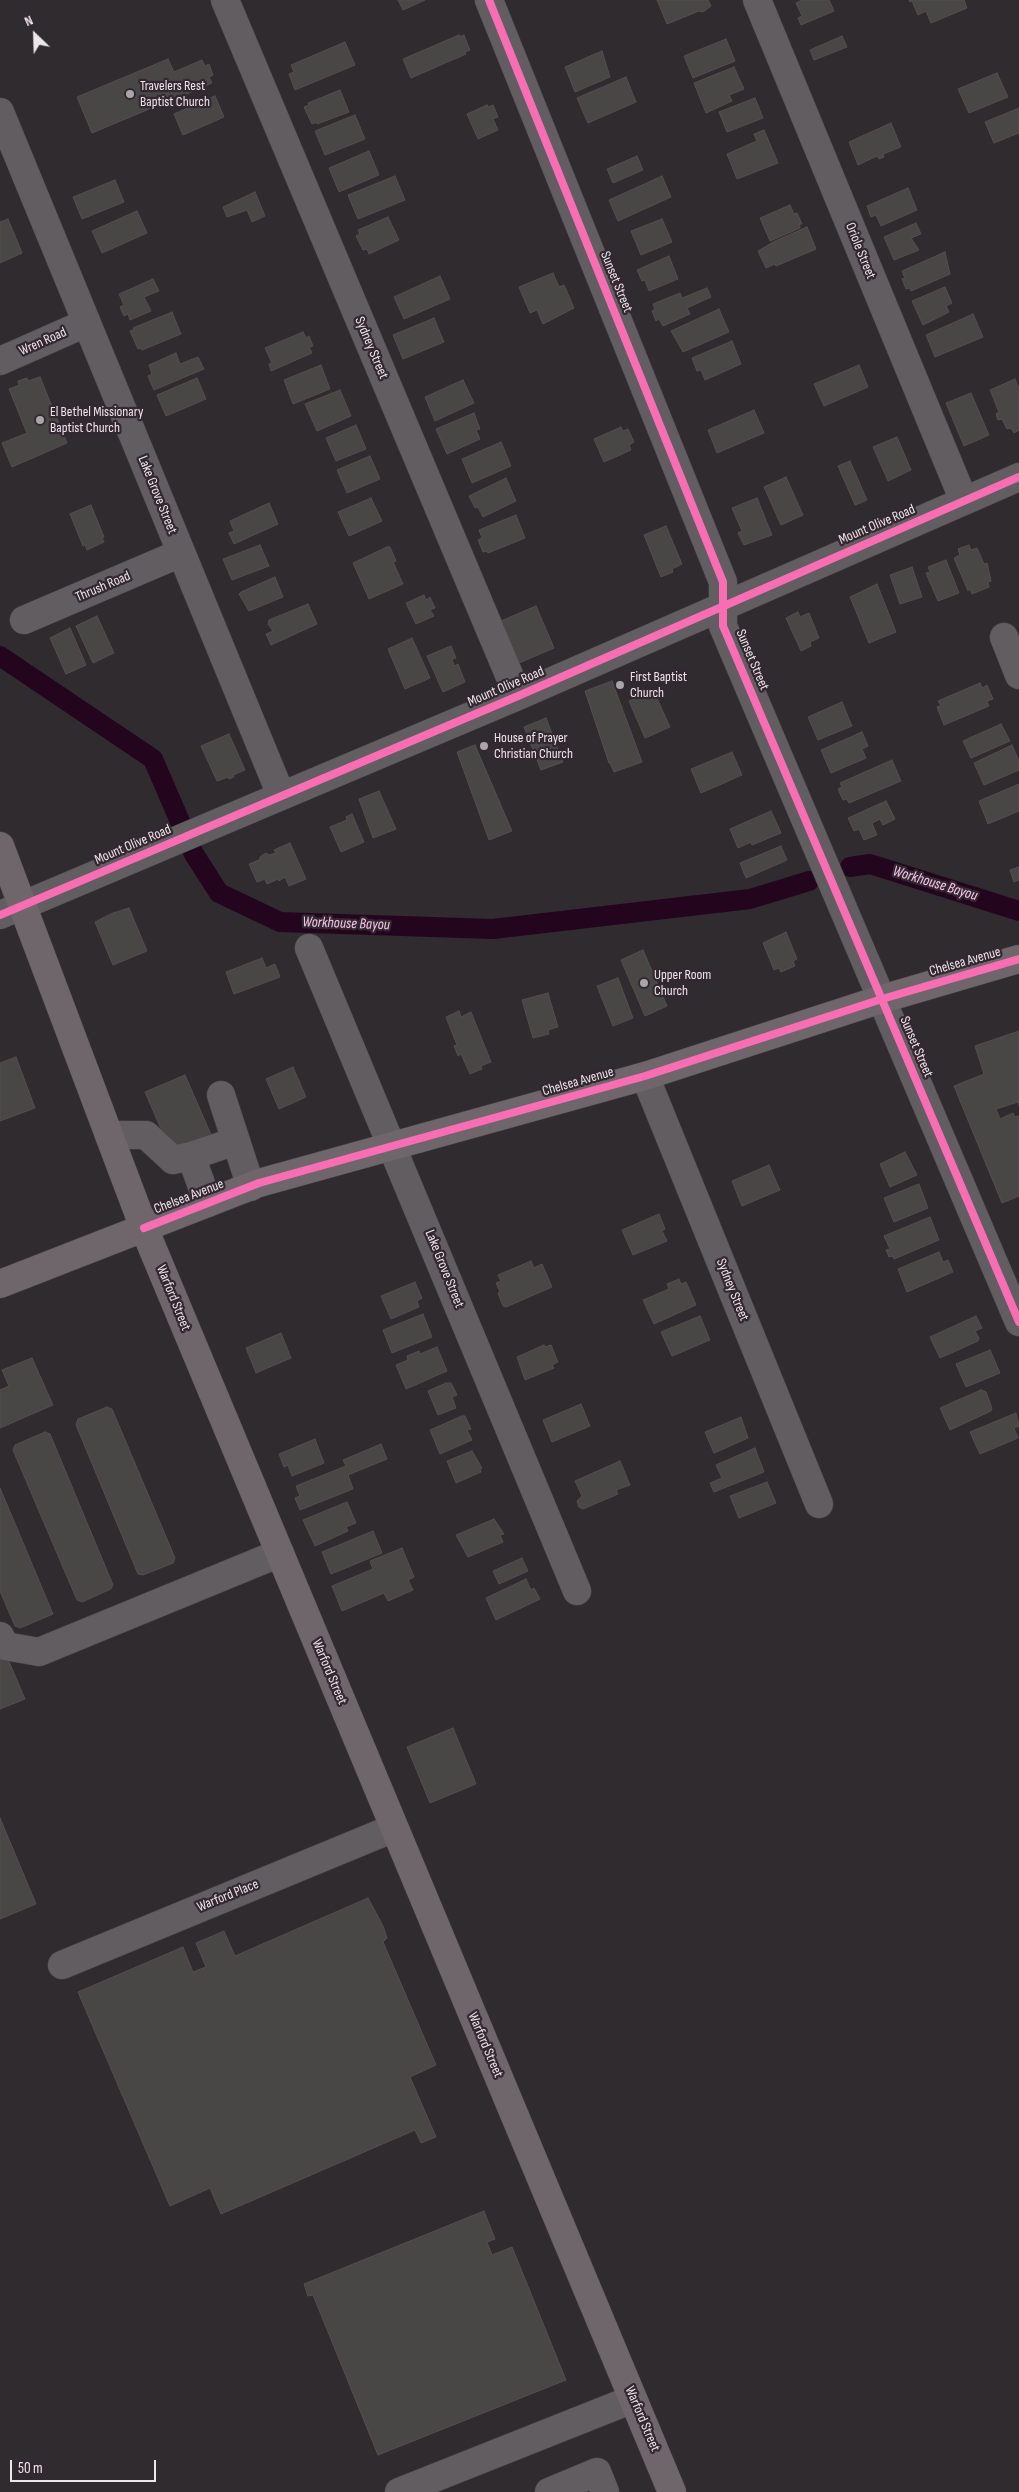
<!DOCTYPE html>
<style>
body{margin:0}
#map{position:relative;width:1019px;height:2492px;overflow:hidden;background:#302b2f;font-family:"Sofia Sans Condensed",sans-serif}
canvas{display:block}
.north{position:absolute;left:10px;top:10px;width:50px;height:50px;-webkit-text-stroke:4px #332830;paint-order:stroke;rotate:336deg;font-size:14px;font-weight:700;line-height:20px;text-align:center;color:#ede6eb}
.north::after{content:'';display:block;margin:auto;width:18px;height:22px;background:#ede6eb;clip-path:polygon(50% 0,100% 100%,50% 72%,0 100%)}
.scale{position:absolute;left:10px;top:2460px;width:146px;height:22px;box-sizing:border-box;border:2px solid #ede6eb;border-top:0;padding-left:6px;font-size:15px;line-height:18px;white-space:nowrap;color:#ede6eb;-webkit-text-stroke:4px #332830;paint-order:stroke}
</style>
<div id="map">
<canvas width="1019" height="2492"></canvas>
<div class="north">N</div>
<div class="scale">50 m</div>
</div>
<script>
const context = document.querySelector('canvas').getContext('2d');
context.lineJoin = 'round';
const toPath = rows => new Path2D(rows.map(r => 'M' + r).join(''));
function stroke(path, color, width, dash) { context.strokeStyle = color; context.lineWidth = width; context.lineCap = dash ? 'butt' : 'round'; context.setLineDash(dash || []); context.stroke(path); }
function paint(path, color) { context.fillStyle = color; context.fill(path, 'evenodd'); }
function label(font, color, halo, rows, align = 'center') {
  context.font = font + ' "Sofia Sans Condensed",sans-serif'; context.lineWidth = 4.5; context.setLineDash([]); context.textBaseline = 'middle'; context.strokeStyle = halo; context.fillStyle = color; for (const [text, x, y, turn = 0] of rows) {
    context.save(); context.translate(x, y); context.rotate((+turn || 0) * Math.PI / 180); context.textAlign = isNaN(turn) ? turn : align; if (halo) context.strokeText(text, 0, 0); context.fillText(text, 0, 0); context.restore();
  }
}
stroke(toPath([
 [0,656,153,759,194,854,219,893,280,922,493,929,750,899,809,881],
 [850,867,870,864,1019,911]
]), '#24051e', 20);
const building = toPath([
 [398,0,425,0,403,10,398,0],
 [657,0,708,0,711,6,703,12,699,11,667,24,657,0],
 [802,0,829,0,834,11,801,25,798,18,802,16,796,3,802,0],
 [909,0,964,0,967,8,931,23,926,11,918,15,912,1,910,2,909,0],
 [459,35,459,37,464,35,470,50,465,52,466,54,411,78,403,59,459,35],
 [842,36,847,47,814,60,810,50,842,36],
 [726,39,735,61,693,78,684,56,726,39],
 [345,42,355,65,295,90,289,74,294,72,291,65,345,42],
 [602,51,610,77,575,92,565,67,602,51],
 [168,59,174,72,202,60,205,66,209,64,213,75,209,77,212,83,182,96,183,98,179,100,178,97,92,133,77,97,168,59],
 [734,67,744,89,729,95,732,101,706,113,694,83,734,67],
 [997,73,1008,97,969,113,958,89,997,73],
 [626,77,636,102,588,123,577,98,626,77],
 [340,90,349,112,317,124,317,122,312,124,304,107,309,105,308,103,340,90],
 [215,96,224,117,183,135,174,114,215,96],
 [755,98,763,118,727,132,719,112,755,98],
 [487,105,488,107,493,105,498,117,493,119,498,130,478,139,467,114,487,105],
 [1019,108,1019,133,994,143,985,122,1019,108],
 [355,115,365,139,325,155,315,131,355,115],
 [891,123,901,147,883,154,884,157,879,159,877,156,858,165,849,142,891,123],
 [764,130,778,163,737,179,727,154,757,141,754,134,764,130],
 [369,151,379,175,339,192,329,168,369,151],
 [637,156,643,170,613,183,607,169,637,156],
 [395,176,405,200,358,219,348,195,395,176],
 [662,176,671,197,618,221,609,200,662,176],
 [115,180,124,202,82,219,73,197,115,180],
 [908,188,917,210,881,226,876,215,871,217,867,206,908,188],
 [255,192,265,216,252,222,247,210,227,217,223,207,255,192],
 [790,205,794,214,797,213,802,224,799,224,800,228,770,241,760,218,790,205],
 [137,211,147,233,102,253,92,231,137,211],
 [388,217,399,240,369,254,367,249,363,250,356,236,360,234,358,230,388,217],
 [8,219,22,253,0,263,0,222,8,219],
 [662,219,672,242,641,255,631,231,662,219],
 [916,223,921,234,911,238,919,250,894,260,884,237,916,223],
 [807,227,816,249,776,266,775,264,766,268,758,251,775,241,807,227],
 [945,252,950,274,911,291,910,288,906,289,902,279,905,278,902,271,945,252],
 [669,256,678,279,649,291,645,280,642,281,637,270,669,256],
 [553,273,559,287,564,285,574,308,543,324,537,310,530,313,519,287,553,273],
 [440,276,450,299,404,319,394,297,440,276],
 [153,279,159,291,144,297,151,311,130,320,128,314,124,316,120,307,124,305,119,294,153,279],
 [945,287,952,303,946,306,949,312,923,325,912,301,945,287],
 [707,288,711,297,687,308,690,314,663,326,659,319,656,321,652,311,655,309,653,304,680,293,682,298,707,288],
 [719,309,729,332,683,352,671,331,719,309],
 [172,312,181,334,142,350,141,348,138,349,130,331,134,330,133,328,172,312],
 [973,314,983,337,935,357,926,335,973,314],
 [434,318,444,342,403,359,393,335,434,318],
 [303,332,306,338,309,336,313,346,309,347,312,353,271,371,269,364,272,363,265,348,303,332],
 [732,341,741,364,705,380,701,370,697,371,692,358,732,341],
 [176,353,180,364,198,357,204,369,154,390,148,376,152,374,149,365,176,353],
 [321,365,330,389,293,404,284,380,321,365],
 [859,365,868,387,824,406,814,384,859,365],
 [40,377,67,443,12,467,2,443,27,433,9,389,19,385,18,381,27,378,28,381,40,377],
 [197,378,206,399,166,416,157,395,197,378],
 [1015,379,1019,389,1019,430,1014,433,1011,428,1007,429,1002,419,998,420,996,414,999,412,990,390,1015,379],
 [463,380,474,403,435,421,425,397,463,380],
 [340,390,351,416,317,431,305,404,340,390],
 [971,393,989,435,964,446,946,403,971,393],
 [754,410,764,433,717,453,708,430,754,410],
 [474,413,480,429,476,430,480,439,447,454,436,429,474,413],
 [356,425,366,449,336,461,326,438,356,425],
 [621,427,623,431,628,429,634,442,629,445,631,450,604,462,594,439,621,427],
 [897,437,911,470,888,481,873,447,897,437],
 [501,442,511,466,472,483,462,459,501,442],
 [370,456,380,479,347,493,337,470,370,456],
 [850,461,867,500,855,505,838,466,850,461],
 [786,477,803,515,781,525,764,487,786,477],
 [506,478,516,501,483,517,478,507,475,508,469,496,506,478],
 [371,498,382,521,349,536,338,512,371,498],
 [757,498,772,535,744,545,738,533,742,531,732,508,757,498],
 [269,503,278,524,234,544,229,533,234,531,230,521,269,503],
 [91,505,104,537,102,538,104,542,87,550,85,545,83,546,70,514,91,505],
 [516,515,525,538,488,553,487,551,483,552,478,540,482,538,479,530,516,515],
 [666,526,682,564,672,569,673,572,661,577,644,535,666,526],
 [260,545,269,566,232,580,223,559,260,545],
 [969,545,971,550,977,548,984,564,987,563,991,581,988,582,989,587,972,594,970,589,968,591,954,558,960,555,958,549,969,545],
 [387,547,390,547,396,561,393,562,403,584,369,599,353,563,387,547],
 [946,560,959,593,938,601,926,573,930,572,928,567,946,560],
 [912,567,922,597,900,604,890,575,912,567],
 [275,577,283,597,249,611,239,594,241,592,275,577],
 [877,584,896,632,869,643,850,597,877,584],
 [424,595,426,600,430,597,435,608,430,610,434,616,416,624,406,603,424,595],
 [308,604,317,624,271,645,266,634,273,631,268,624,269,620,308,604],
 [536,606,554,648,519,663,501,621,536,606],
 [798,612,800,617,809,613,819,638,810,642,811,646,801,651,786,618,798,612],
 [97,616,114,653,93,663,76,626,97,616],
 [70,628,86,665,66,674,50,638,70,628],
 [412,638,430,678,405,689,388,649,412,638],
 [451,646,456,658,452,659,454,666,458,664,465,682,443,692,427,656,451,646],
 [612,681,642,762,614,772,610,763,609,763,585,691,612,681],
 [980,683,982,688,987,685,993,699,987,701,989,706,944,725,937,707,941,706,938,701,980,683],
 [655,694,670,727,645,738,629,701,645,695,647,698,655,694],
 [842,702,852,726,818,740,808,717,842,702],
 [546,718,563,762,541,770,524,727,546,718],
 [1001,724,1010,741,971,758,963,741,1001,724],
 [862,732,868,746,862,749,866,758,831,773,821,750,862,732],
 [229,734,245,770,233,775,234,777,229,779,228,777,217,781,201,746,229,734],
 [475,745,512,831,489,840,457,752,475,745],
 [1012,745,1019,761,1019,770,984,785,974,763,1012,745],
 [732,752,742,775,701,793,691,769,732,752],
 [892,760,901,781,849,803,847,799,843,800,838,789,842,787,840,783,892,760],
 [1019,784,1019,811,988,824,979,801,1019,784],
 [379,791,396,829,373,838,359,799,379,791],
 [886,801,895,819,883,825,880,819,872,823,877,835,864,840,859,829,854,831,848,818,886,801],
 [771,811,781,833,752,845,751,842,738,848,730,829,771,811],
 [352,814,364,842,341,852,330,827,347,820,346,817,352,814],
 [290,843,306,879,289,886,285,877,279,881,278,879,267,884,265,879,257,882,249,864,259,860,261,856,266,853,269,855,276,853,274,850,290,843],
 [781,846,787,860,746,878,740,863,781,846],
 [1019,867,1019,880,1014,882,1010,870,1019,867],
 [129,908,147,951,113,965,95,922,113,913,129,908],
 [786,932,797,959,793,961,795,966,781,972,779,968,774,970,763,943,786,932],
 [643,950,667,1006,645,1016,621,960,643,950],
 [262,958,266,968,275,964,280,977,234,994,226,972,262,958],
 [618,978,633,1018,613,1026,597,986,618,978],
 [548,993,558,1027,548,1030,549,1034,533,1038,522,1000,548,993],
 [459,1011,461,1017,471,1012,491,1062,481,1066,482,1069,470,1074,461,1054,458,1056,454,1046,457,1045,446,1017,459,1011],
 [1019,1031,1019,1106,1018,1102,996,1109,1000,1119,1013,1113,1015,1117,1019,1116,1019,1196,1002,1203,954,1086,984,1074,975,1046,1019,1031],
 [16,1057,35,1108,0,1121,0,1063,16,1057],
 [293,1067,306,1097,279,1109,266,1079,293,1067],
 [185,1075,212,1137,172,1154,145,1092,185,1075],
 [905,1152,917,1175,890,1187,880,1164,905,1152],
 [769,1165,780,1190,742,1206,732,1181,769,1165],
 [919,1184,928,1208,894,1222,884,1198,919,1184],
 [659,1214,665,1229,662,1231,667,1241,633,1255,622,1230,659,1214],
 [930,1217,939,1240,894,1259,892,1256,889,1257,886,1250,890,1249,884,1236,930,1217],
 [939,1252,943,1262,948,1260,953,1272,907,1292,898,1269,939,1252],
 [531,1261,534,1268,542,1264,552,1287,506,1307,503,1306,498,1293,500,1292,496,1283,501,1281,498,1275,531,1261],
 [679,1279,681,1284,686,1282,696,1305,654,1324,643,1300,669,1289,667,1284,679,1279],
 [415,1282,422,1298,417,1301,419,1307,391,1319,381,1296,415,1282],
 [423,1314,432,1337,392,1353,383,1330,423,1314],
 [700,1316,710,1340,672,1356,661,1332,700,1316],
 [976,1316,982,1328,975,1331,979,1338,978,1341,940,1358,930,1337,976,1316],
 [281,1333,291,1358,256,1373,246,1348,281,1333],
 [544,1345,545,1347,551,1345,558,1362,552,1365,554,1368,525,1380,517,1357,544,1345],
 [437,1347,447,1371,406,1389,396,1365,408,1360,407,1356,419,1351,420,1354,437,1347],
 [990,1350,1000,1373,966,1387,956,1364,990,1350],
 [32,1358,53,1405,0,1428,0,1390,9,1386,2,1370,32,1358],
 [446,1383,451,1383,457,1395,452,1397,456,1408,438,1415,428,1391,446,1383],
 [981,1390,986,1392,992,1408,991,1411,950,1430,940,1408,981,1390],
 [581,1404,590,1426,552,1442,543,1420,581,1404],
 [107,1407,112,1409,175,1558,173,1563,143,1575,138,1574,76,1425,78,1419,107,1407],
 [1016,1413,1019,1426,1014,1428,1018,1438,980,1454,970,1432,1016,1413],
 [462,1416,465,1416,471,1429,467,1430,472,1440,440,1454,430,1430,462,1416],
 [741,1417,748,1438,714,1453,705,1432,741,1417],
 [45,1432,50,1434,113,1585,111,1589,82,1602,77,1600,13,1450,15,1445,45,1432],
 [315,1439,324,1463,292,1476,288,1465,284,1467,279,1454,315,1439],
 [381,1444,387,1459,348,1475,353,1489,300,1510,295,1498,300,1496,296,1486,346,1466,343,1460,381,1444],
 [755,1448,764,1472,714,1492,710,1483,722,1478,716,1465,755,1448],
 [472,1451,482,1468,480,1469,481,1472,456,1483,447,1461,472,1451],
 [620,1461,630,1485,616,1490,618,1494,583,1509,579,1507,577,1501,582,1496,575,1481,620,1461],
 [767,1482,776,1503,739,1518,730,1496,767,1482],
 [0,1488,53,1614,20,1628,15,1626,0,1591,0,1488],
 [347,1502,356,1523,346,1527,348,1531,315,1546,303,1520,347,1502],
 [494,1519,504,1534,500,1535,503,1542,468,1557,456,1535,494,1519],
 [373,1531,382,1553,331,1574,322,1552,373,1531],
 [402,1548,414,1577,408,1580,413,1590,388,1601,384,1593,342,1611,332,1586,373,1569,370,1561,402,1548],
 [522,1558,528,1571,499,1584,493,1571,522,1558],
 [526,1579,531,1590,534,1588,540,1599,496,1620,486,1598,526,1579],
 [7,1657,25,1699,0,1709,0,1660,7,1657],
 [453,1728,476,1784,430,1803,407,1747,453,1728],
 [0,1818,36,1904,0,1919,0,1818],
 [368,1898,383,1926,387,1938,383,1942,436,2065,410,2077,436,2137,421,2143,415,2130,221,2214,210,2188,170,2206,78,1992,183,1947,193,1972,206,1967,196,1943,224,1931,235,1956,368,1898],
 [484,2211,495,2239,487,2242,492,2255,512,2247,566,2380,378,2455,313,2295,308,2296,304,2284,484,2211]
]);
paint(building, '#494746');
stroke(building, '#52504f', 1);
const minor = toPath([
 [225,0,518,696],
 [489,0,723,582,723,626,1019,1322],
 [757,0,964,501],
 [0,112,281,795],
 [0,361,86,323],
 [24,620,181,553],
 [1004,637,1019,675],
 [0,915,518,696,1019,477],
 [309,948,577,1591],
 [645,1076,819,1504],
 [221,1095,251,1187],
 [109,1135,146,1135,173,1160,191,1156],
 [208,1203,191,1156,236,1141],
 [0,1636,5,1646,39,1652,280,1553],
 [62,1965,394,1828],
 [399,2492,633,2399],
 [549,2492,597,2472,605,2492]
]);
const major = toPath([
 [0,846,144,1228,672,2492],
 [0,1284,259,1183,645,1076,882,999,1019,959]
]);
stroke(minor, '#4b4649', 29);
stroke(major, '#4b4649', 29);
stroke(minor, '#615d61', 28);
stroke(major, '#6f666c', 28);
stroke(toPath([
 [489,0,723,582,723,626,1019,1322],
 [0,915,518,696,1019,477],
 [144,1228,259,1183,645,1076,882,999,1019,959]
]), '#f96db3', 8);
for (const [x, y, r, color] of [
 [130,94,5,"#aba5a9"],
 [40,420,5,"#aba5a9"],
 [620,685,5,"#aba5a9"],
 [484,746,5,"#aba5a9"],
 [644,983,5,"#aba5a9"]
]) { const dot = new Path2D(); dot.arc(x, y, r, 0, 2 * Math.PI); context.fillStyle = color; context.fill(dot); stroke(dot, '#332830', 2); }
label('14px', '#ede6eb', '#332830', [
 ["Travelers Rest",140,86],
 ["Baptist Church",140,102],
 ["El Bethel Missionary",50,412],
 ["Baptist Church",50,428],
 ["First Baptist",630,677],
 ["Church",630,693],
 ["House of Prayer",494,738],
 ["Christian Church",494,754],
 ["Upper Room",654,975],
 ["Church",654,991]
], 'left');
label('14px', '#ede6eb', '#332830', [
 ["Oriole Street",860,251,68],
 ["Sunset Street",616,282,68],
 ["Wren Road",43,342,-24],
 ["Sydney Street",371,348,67],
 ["Lake Grove Street",157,495,68],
 ["Mount Olive Road",877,525,-23],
 ["Thrush Road",103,587,-23],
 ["Sunset Street",752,660,67],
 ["Mount Olive Road",506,687,-23],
 ["Mount Olive Road",133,845,-23],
 ["Chelsea Avenue",965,962,-16],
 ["Sunset Street",916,1047,67],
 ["Chelsea Avenue",578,1082,-16],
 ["Chelsea Avenue",189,1197,-21],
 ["Lake Grove Street",444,1269,68],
 ["Sydney Street",732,1290,68],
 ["Warford Street",173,1298,68],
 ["Warford Street",329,1672,67],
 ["Warford Place",228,1896,-22],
 ["Warford Street",485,2045,67],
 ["Warford Street",642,2419,67]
]);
label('italic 15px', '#f9c6eb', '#332830', [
 ["Workhouse Bayou",935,884,17],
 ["Workhouse Bayou",346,924,2]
]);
</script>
